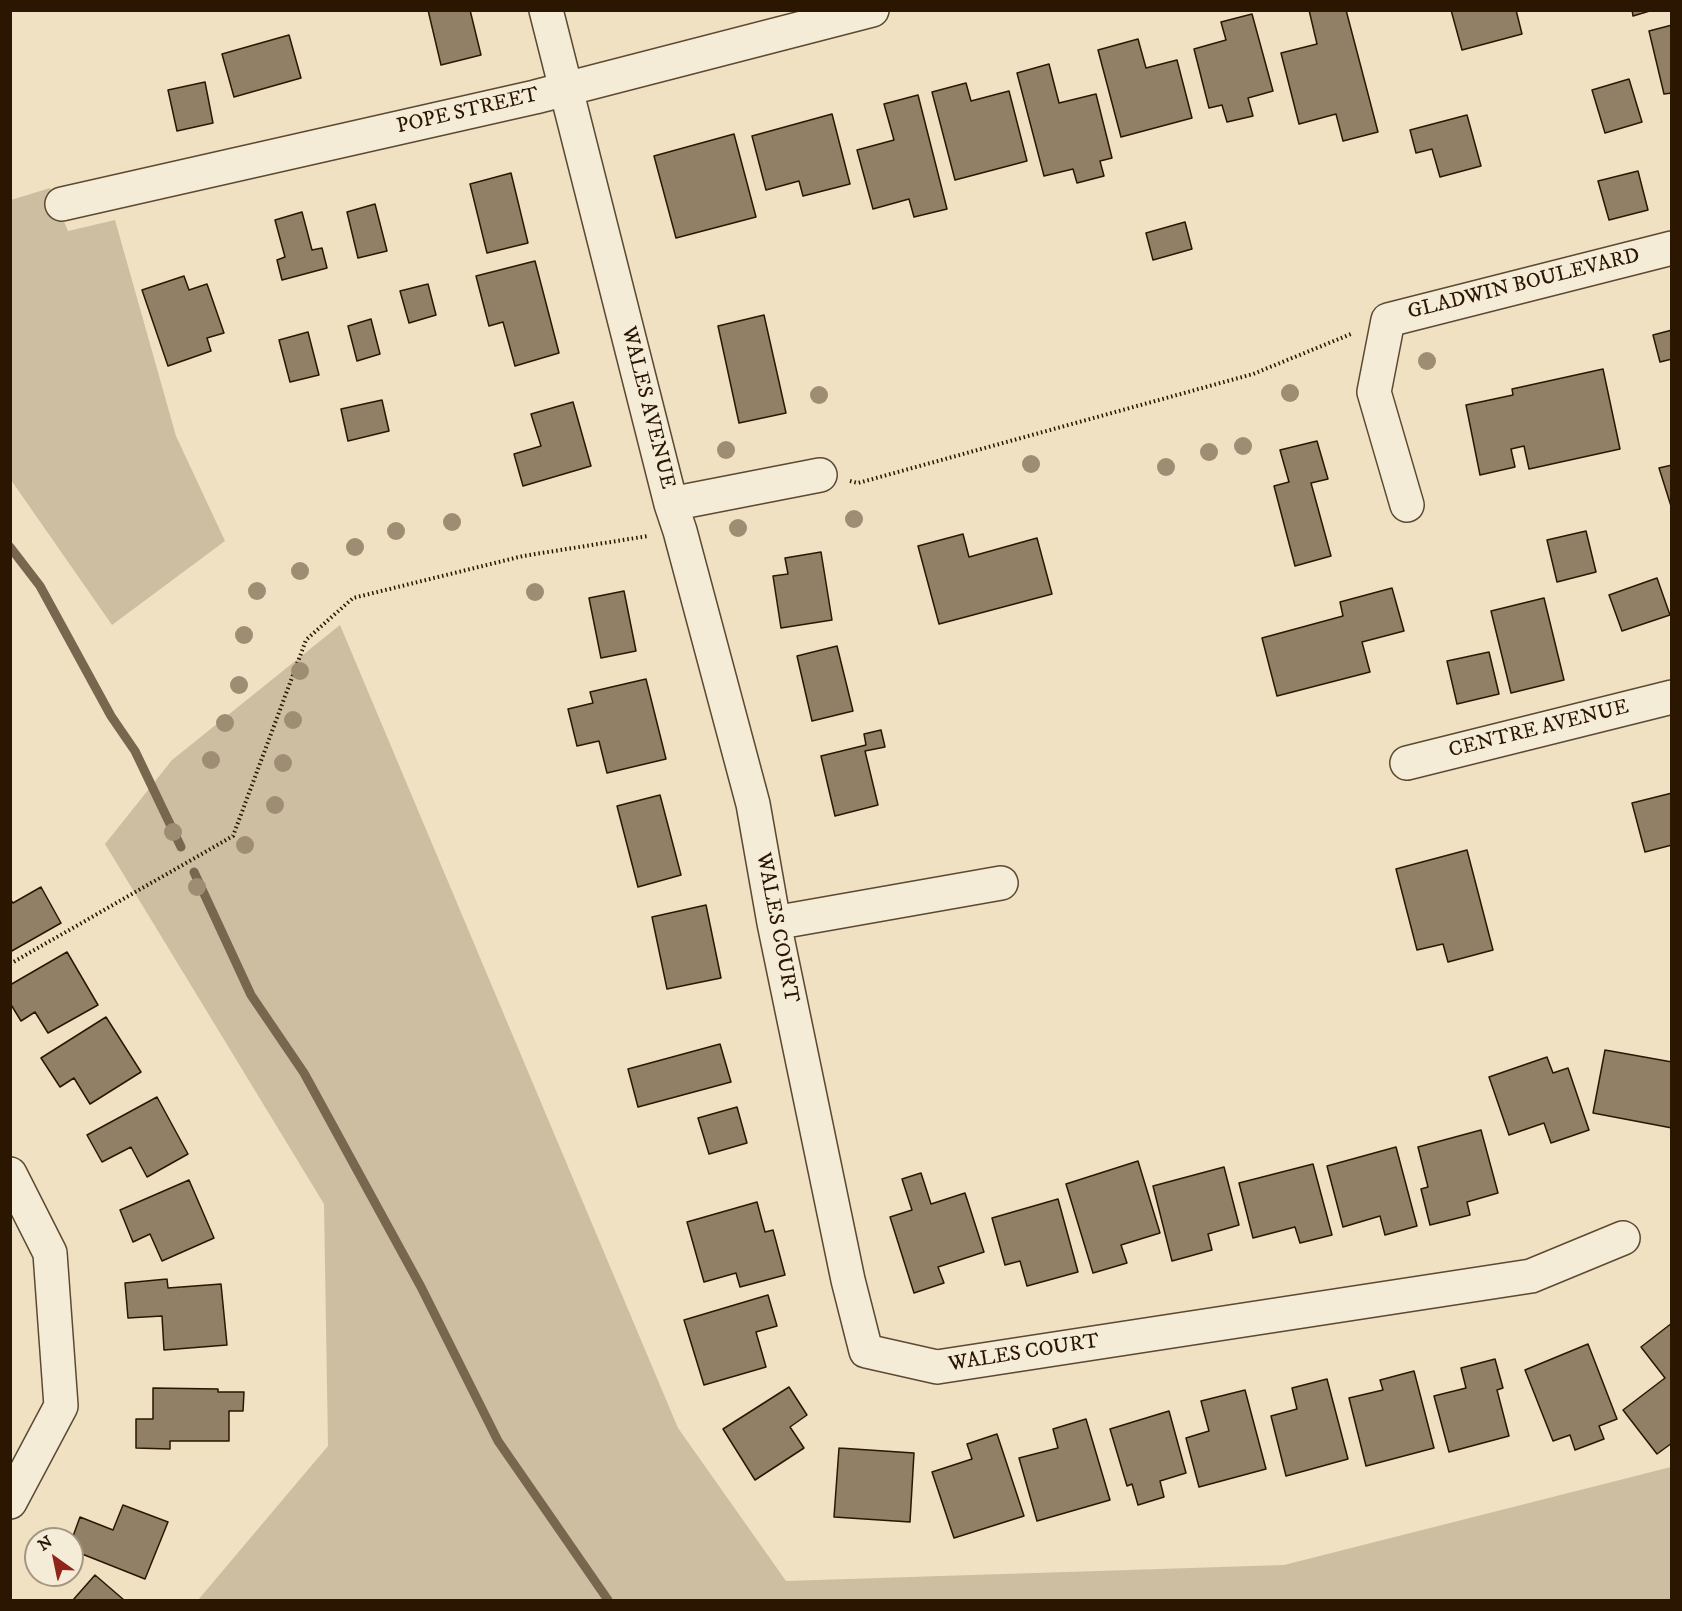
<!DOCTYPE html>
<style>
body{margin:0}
#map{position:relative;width:1682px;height:1611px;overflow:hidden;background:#efe1c1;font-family:"IM FELL DW Pica",serif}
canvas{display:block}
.frame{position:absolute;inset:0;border:12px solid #2b1602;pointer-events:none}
.north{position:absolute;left:24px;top:1527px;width:60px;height:60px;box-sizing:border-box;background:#f5ecd7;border:2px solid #a49682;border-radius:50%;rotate:327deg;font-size:16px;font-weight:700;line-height:24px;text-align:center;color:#2b1602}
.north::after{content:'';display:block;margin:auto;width:21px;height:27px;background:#8f2418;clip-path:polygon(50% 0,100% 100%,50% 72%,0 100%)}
</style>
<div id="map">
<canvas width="1682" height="1611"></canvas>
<div class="frame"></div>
<div class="north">N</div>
</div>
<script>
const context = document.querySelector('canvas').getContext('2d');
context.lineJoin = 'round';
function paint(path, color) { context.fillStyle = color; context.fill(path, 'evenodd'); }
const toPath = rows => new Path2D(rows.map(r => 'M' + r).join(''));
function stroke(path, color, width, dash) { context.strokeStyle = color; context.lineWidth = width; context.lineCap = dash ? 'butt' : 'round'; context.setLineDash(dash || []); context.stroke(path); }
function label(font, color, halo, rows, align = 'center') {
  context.font = font + ' "IM FELL DW Pica",serif'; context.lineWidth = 6; context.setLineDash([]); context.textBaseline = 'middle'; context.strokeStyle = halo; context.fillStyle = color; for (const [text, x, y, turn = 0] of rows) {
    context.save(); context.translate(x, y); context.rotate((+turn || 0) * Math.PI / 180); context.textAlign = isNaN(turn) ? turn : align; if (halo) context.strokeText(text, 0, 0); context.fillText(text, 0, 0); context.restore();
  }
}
paint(toPath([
 [50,188,68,231,115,220,176,436,225,541,112,625,11,480,11,200],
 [340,625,678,1428,786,1581,1284,1565,1671,1467,1671,1600,198,1600,328,1446,324,1204,105,844,172,760]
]), '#cebea1');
stroke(toPath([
 [10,547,40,586,111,716,135,751,181,847],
 [194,872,251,995,304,1073,421,1287,498,1441,608,1600]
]), '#78664e', 9);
const building = toPath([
 [428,10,470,10,481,55,441,65,428,10],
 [1309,10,1346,10,1378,132,1343,141,1336,114,1299,124,1281,53,1317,44,1309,10],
 [1451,10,1516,10,1522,34,1462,50,1451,10],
 [1632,10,1653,10,1633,16,1632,10],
 [1252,14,1273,91,1248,98,1253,116,1227,122,1222,105,1209,108,1194,49,1226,40,1221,22,1252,14],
 [1672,25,1672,93,1664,94,1649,31,1672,25],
 [289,35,301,78,234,97,222,54,289,35],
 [1138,39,1146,68,1177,60,1192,118,1121,137,1098,50,1138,39],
 [1049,64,1059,103,1096,94,1112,158,1100,161,1104,176,1077,183,1073,169,1044,176,1017,73,1049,64],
 [1629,79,1642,122,1605,133,1592,90,1629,79],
 [205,82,213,123,177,131,168,90,205,82],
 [966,83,971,101,1009,91,1027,161,955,180,932,92,966,83],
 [918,95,947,209,914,217,909,199,873,209,857,150,894,140,884,104,918,95],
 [832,114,850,184,803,196,799,181,766,190,752,136,832,114],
 [1467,115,1481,166,1440,177,1432,149,1416,153,1410,130,1467,115],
 [734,134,756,217,676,238,654,156,734,134],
 [1638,171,1648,210,1609,220,1598,181,1638,171],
 [511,173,528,243,487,253,470,184,511,173],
 [375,204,387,251,358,258,347,212,375,204],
 [302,212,312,250,322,248,327,268,282,280,277,260,285,257,275,220,302,212],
 [1185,222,1192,249,1153,260,1146,233,1185,222],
 [535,261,559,353,515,366,503,322,489,326,476,276,535,261],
 [184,276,189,290,207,284,224,333,207,338,211,351,168,366,142,290,184,276],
 [428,284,436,315,409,323,400,291,428,284],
 [764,315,786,413,739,423,718,326,764,315],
 [371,319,380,354,357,361,348,326,371,319],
 [1672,330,1672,359,1660,362,1653,335,1672,330],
 [308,332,319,375,290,382,279,340,308,332],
 [1603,369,1620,449,1529,469,1524,446,1511,449,1515,467,1480,475,1466,405,1513,395,1512,389,1603,369],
 [382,400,389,431,348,441,341,409,382,400],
 [573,402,591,466,523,486,514,454,541,446,531,414,573,402],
 [1317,441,1328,479,1311,483,1331,556,1295,566,1274,486,1289,482,1280,450,1317,441],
 [1672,465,1672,506,1671,506,1659,468,1672,465],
 [1586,531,1596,572,1557,582,1547,540,1586,531],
 [963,534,969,557,1037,538,1052,594,939,624,918,546,963,534],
 [821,552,832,620,781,628,773,576,788,574,785,558,821,552],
 [1657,578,1670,615,1622,631,1609,595,1657,578],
 [1392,588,1404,631,1362,642,1370,672,1277,696,1262,638,1343,616,1340,602,1392,588],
 [624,591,636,651,601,658,589,598,624,591],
 [1544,598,1564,680,1511,693,1491,611,1544,598],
 [837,646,853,711,812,721,797,656,837,646],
 [1489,652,1499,694,1457,704,1447,661,1489,652],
 [646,679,666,759,607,773,599,741,577,746,568,709,593,703,590,692,646,679],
 [881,730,885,747,865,751,878,805,835,816,821,756,866,745,864,734,881,730],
 [1672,793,1672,845,1645,852,1632,803,1672,793],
 [660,795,681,875,638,887,617,806,660,795],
 [1467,850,1493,950,1448,962,1443,944,1417,950,1396,869,1467,850],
 [41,887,61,923,10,952,10,899,13,903,41,887],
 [706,905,721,978,667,989,652,917,706,905],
 [67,952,98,1005,48,1033,35,1012,21,1021,10,1003,10,985,67,952],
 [106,1017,141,1072,90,1104,74,1078,60,1087,41,1058,106,1017],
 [720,1044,731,1082,638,1107,628,1069,720,1044],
 [1605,1050,1672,1062,1672,1128,1593,1113,1605,1050],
 [1547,1057,1553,1073,1568,1068,1589,1130,1551,1143,1544,1123,1509,1135,1489,1077,1547,1057],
 [157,1097,188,1154,147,1177,131,1147,102,1162,87,1135,157,1097],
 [737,1107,747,1143,709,1154,698,1118,737,1107],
 [1481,1130,1498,1193,1467,1202,1470,1215,1430,1225,1421,1189,1428,1187,1418,1147,1481,1130],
 [1396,1147,1417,1226,1385,1235,1380,1216,1343,1227,1327,1166,1396,1147],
 [1138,1161,1160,1233,1121,1245,1127,1263,1093,1273,1066,1184,1138,1161],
 [1313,1164,1332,1235,1300,1243,1295,1227,1253,1238,1239,1183,1313,1164],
 [1224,1167,1239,1225,1208,1234,1212,1250,1172,1261,1153,1186,1224,1167],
 [921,1173,931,1204,965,1193,984,1252,938,1267,944,1283,914,1293,890,1217,912,1210,902,1179,921,1173],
 [189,1180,214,1238,162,1261,150,1234,133,1242,120,1210,189,1180],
 [1058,1199,1078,1272,1027,1286,1020,1261,1005,1265,992,1218,1058,1199],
 [757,1202,765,1232,773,1230,785,1275,740,1287,736,1273,704,1282,687,1222,757,1202],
 [167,1279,168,1288,221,1284,227,1345,164,1350,162,1316,128,1318,125,1283,167,1279],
 [768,1295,777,1326,756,1332,766,1367,704,1385,684,1320,768,1295],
 [1672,1323,1672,1443,1657,1454,1623,1410,1665,1378,1641,1347,1672,1323],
 [1588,1344,1617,1419,1599,1426,1604,1439,1575,1450,1570,1435,1553,1441,1525,1370,1588,1344],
 [1495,1359,1503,1388,1497,1390,1509,1436,1449,1452,1434,1396,1466,1388,1461,1368,1495,1359],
 [1414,1371,1434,1448,1366,1466,1349,1398,1383,1390,1380,1380,1414,1371],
 [1327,1379,1348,1459,1286,1476,1271,1416,1297,1409,1292,1388,1327,1379],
 [789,1387,807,1415,790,1427,804,1448,755,1480,723,1429,789,1387],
 [153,1388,218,1389,218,1392,244,1392,243,1411,229,1411,229,1441,170,1441,170,1449,136,1448,136,1419,153,1419,153,1388],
 [1245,1390,1266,1469,1199,1487,1186,1438,1209,1431,1201,1401,1245,1390],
 [1169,1411,1186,1473,1160,1481,1164,1497,1138,1505,1132,1484,1127,1486,1110,1429,1169,1411],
 [1086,1419,1110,1500,1037,1521,1019,1458,1058,1448,1053,1429,1086,1419],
 [997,1434,1024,1516,954,1538,932,1472,972,1459,967,1444,997,1434],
 [839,1448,914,1453,910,1522,834,1517,839,1448],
 [123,1505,168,1522,145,1579,72,1550,72,1539,80,1517,113,1530,123,1505],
 [95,1575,124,1600,73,1600,95,1575]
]);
paint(building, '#918065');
stroke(building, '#2b1602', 1.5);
const minor = toPath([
 [546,10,671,504,680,531,753,804,774,923,848,1280,866,1351,937,1367,1531,1276,1623,1238],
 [62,204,535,97,872,10],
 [671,504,820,475],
 [1407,505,1374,392,1388,320,1672,248],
 [1407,763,1672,697],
 [774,923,1001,883],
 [10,1174,50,1253,61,1406,10,1502]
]);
stroke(minor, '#5c4932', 36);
stroke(toPath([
 [850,481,858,483,1253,374,1351,334],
 [10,964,233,836,306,640,353,598,523,556,648,536]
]), '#2b1602', 4, [1.5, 3]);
stroke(minor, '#f5ecd7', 33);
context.fillStyle = '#9e8d72';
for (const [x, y] of [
 [1427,361],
 [1290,393],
 [819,395],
 [1243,446],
 [726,450],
 [1209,452],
 [1031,464],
 [1166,467],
 [854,519],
 [452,522],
 [738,528],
 [396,531],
 [355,547],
 [300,571],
 [257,591],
 [535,592],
 [244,635],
 [300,671],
 [239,685],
 [293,720],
 [225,723],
 [211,760],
 [283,763],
 [275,805],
 [173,832],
 [245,845],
 [197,887]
]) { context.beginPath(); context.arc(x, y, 9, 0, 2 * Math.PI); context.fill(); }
label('21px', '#2b1602', '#f5ecd7', [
 ["POPE STREET",468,112,-13],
 ["GLADWIN BOULEVARD",1524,285,-14],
 ["WALES AVENUE",647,408,76],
 ["CENTRE AVENUE",1539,730,-14],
 ["WALES COURT",776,928,79],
 ["WALES COURT",1024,1354,-9]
]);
</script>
